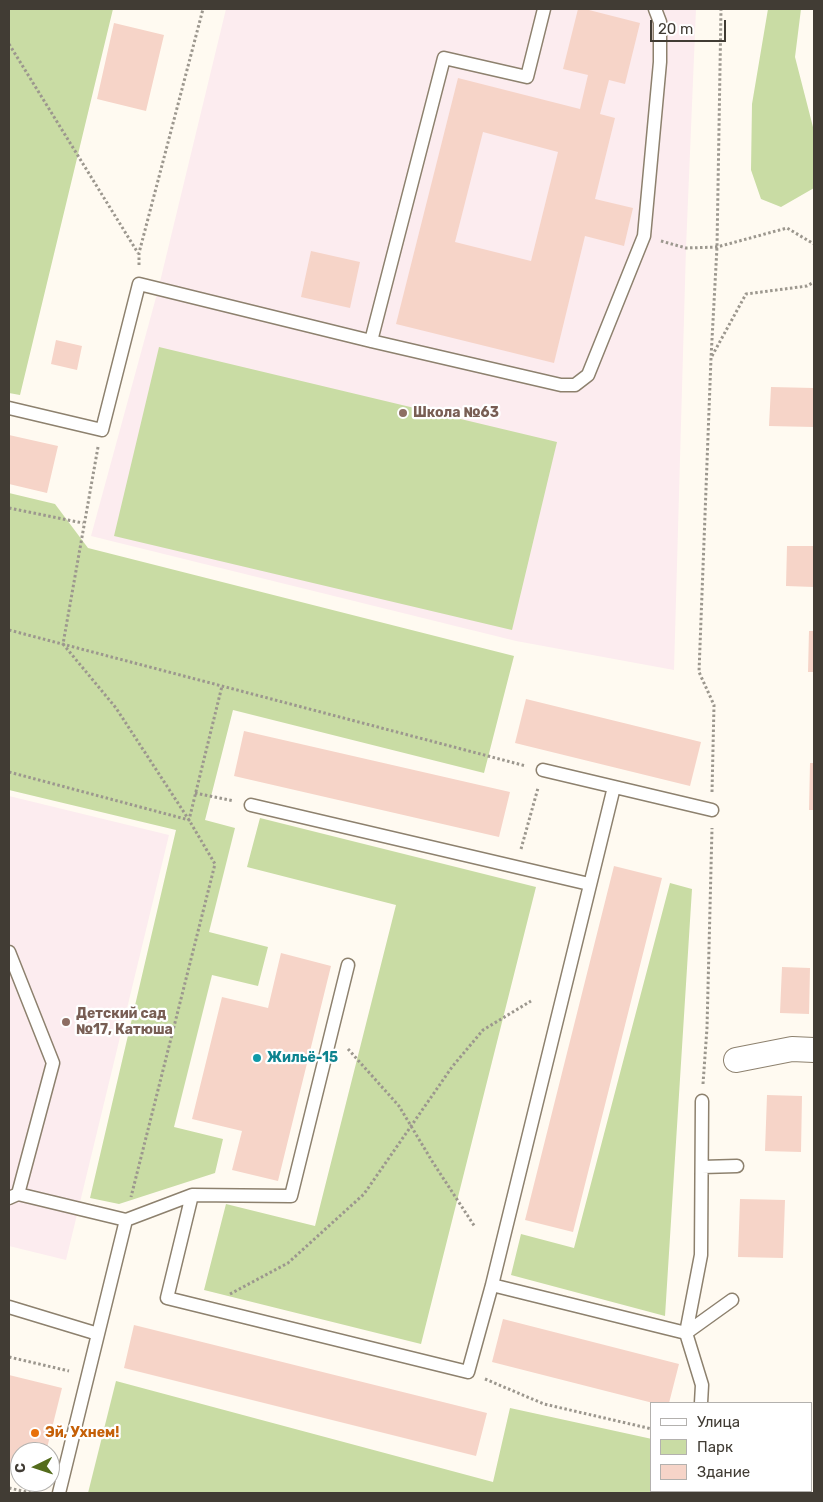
<!DOCTYPE html>
<meta charset="utf-8">
<style>
body{margin:0}
#map{position:relative;width:823px;height:1502px;overflow:hidden;background:#fffaf1;font-family:Rubik,sans-serif}
canvas{display:block}
.frame{position:absolute;inset:0;border:10px solid #413c34;pointer-events:none}
.legend{position:absolute;left:650px;top:1402px;width:162px;height:90px;box-sizing:border-box;background:#fff;border:1px solid #b3b1ae;margin:0;padding:6px 9px;list-style:none;font-size:15px;color:#413c34}
.legend li{display:flex;align-items:center;gap:10px;height:25px}
.legend b{width:25px;border:1px solid #b3b1ae}
.north{position:absolute;left:10px;top:1442px;width:50px;height:50px;box-sizing:border-box;background:#fff;border:1px solid #b3b1ae;border-radius:50%;rotate:266deg;font-size:14px;font-weight:700;line-height:20px;text-align:center;color:#413c34}
.north::after{content:'';display:block;margin:auto;width:18px;height:22px;background:#546c1c;clip-path:polygon(50% 0,100% 100%,50% 72%,0 100%)}
.scale{position:absolute;left:650px;top:20px;width:76px;height:22px;box-sizing:border-box;border:2px solid #413c34;border-top:0;padding-left:6px;font-size:15px;line-height:18px;white-space:nowrap;color:#413c34;-webkit-text-stroke:4px #fff;paint-order:stroke}
</style>
<div id="map">
<canvas width="823" height="1502"></canvas>
<div class="frame"></div>
<ul class="legend">
<li><b style="height:6px;background:#fff"></b>Улица</li>
<li><b style="height:14px;background:#c9dca4"></b>Парк</li>
<li><b style="height:14px;background:#f6d4c8"></b>Здание</li>
</ul>
<div class="north">С</div>
<div class="scale">20 m</div>
</div>
<script>
const context = document.querySelector('canvas').getContext('2d');
context.lineJoin = 'round';
function paint(path, color) { context.fillStyle = color; context.fill(path, 'evenodd'); }
const toPath = rows => new Path2D(rows.map(r => 'M' + r).join(''));
function stroke(path, color, width, dash) { context.strokeStyle = color; context.lineWidth = width; context.lineCap = dash ? 'butt' : 'round'; context.setLineDash(dash || []); context.stroke(path); }
function label(font, color, halo, rows, align = 'center') {
  context.font = font + ' Rubik,sans-serif'; context.lineWidth = 4.5; context.setLineDash([]); context.textBaseline = 'middle'; context.strokeStyle = halo; context.fillStyle = color; for (const [text, x, y, turn = 0] of rows) {
    context.save(); context.translate(x, y); context.rotate((+turn || 0) * Math.PI / 180); context.textAlign = isNaN(turn) ? turn : align; if (halo) context.strokeText(text, 0, 0); context.fillText(text, 0, 0); context.restore();
  }
}
paint(toPath([
 [226,9,696,9,686,248,674,670,516,641,91,536,158,290],
 [9,796,169,835,66,1260,9,1246]
]), '#fcecef');
paint(toPath([
 [9,9,113,9,20,395,9,393],
 [768,9,801,9,795,57,814,131,814,188,781,207,761,199,751,170,752,104],
 [159,347,557,442,512,630,114,536],
 [9,493,55,504,88,548,514,656,484,773,233,710,205,820,235,828,209,932,268,947,258,986,212,975,174,1127,223,1139,215,1173,119,1204,90,1198,176,830,9,790],
 [260,818,536,887,421,1344,204,1290,226,1204,315,1226,396,905,247,867],
 [670,883,692,889,665,1316,511,1275,521,1234,574,1248],
 [116,1381,493,1482,510,1408,652,1439,652,1491,669,1491,669,1493,88,1493]
]), '#c9dca4');
paint(toPath([
 [578,9,585,9,640,23,625,84,609,80,600,114,615,118,595,199,633,208,624,246,585,236,554,363,396,324,458,78,580,109,588,75,563,69],
 [483,132,558,152,531,261,455,242],
 [114,23,164,35,146,111,97,99],
 [311,251,360,262,350,308,301,297],
 [56,340,82,346,77,370,51,364],
 [771,387,814,388,814,427,769,426],
 [9,435,58,446,47,493,9,484],
 [787,546,814,546,814,587,786,586],
 [809,631,814,631,814,672,808,672],
 [526,699,701,742,690,786,515,743],
 [244,731,510,792,499,837,234,776],
 [810,763,814,763,814,810,809,810],
 [614,866,662,878,573,1232,525,1220],
 [281,953,331,966,278,1181,232,1170,242,1131,192,1119,222,997,268,1008],
 [782,967,810,968,809,1014,780,1013],
 [767,1095,802,1096,801,1152,765,1151],
 [740,1199,785,1200,783,1258,738,1257],
 [503,1319,679,1364,669,1403,653,1403,492,1362],
 [134,1325,487,1413,476,1456,124,1368],
 [9,1375,62,1388,46,1452,20,1452,20,1466,9,1464]
]), '#f6d4c8');
const service = toPath([
 [371,341,444,58,527,77,544,9],
 [9,408,102,430,139,284,371,341,561,385,575,385,588,375,644,236,660,62,660,22,655,9],
 [543,770,712,810],
 [251,805,589,884],
 [9,952,53,1063,18,1194],
 [702,1167,737,1166],
 [192,1195,291,1196,348,965],
 [9,1198,18,1194,126,1220,192,1195,167,1298,468,1372,492,1285,614,787],
 [492,1285,686,1333,732,1300],
 [9,1307,98,1334],
 [701,1403,702,1385,686,1333,701,1255,702,1101],
 [59,1493,126,1220],
 [694,1493,694,1491]
]);
const minor = toPath([
 [736,1060,792,1049,814,1050]
]);
stroke(service, '#8d816e', 15);
stroke(minor, '#8d816e', 26);
stroke(toPath([
 [9,44,138,253],
 [661,241,686,248,717,247,787,228,814,244],
 [139,265,139,253,203,9],
 [712,356,746,294,807,286,814,282],
 [98,447,63,644,116,708,189,820,215,864,131,1197],
 [9,508,83,523],
 [9,630,526,766],
 [9,772,189,820,222,686],
 [712,792,714,705,699,672,711,358,717,247,721,9],
 [195,793,234,801],
 [521,849,538,788],
 [348,1049,399,1106,432,1161,475,1227],
 [703,1084,707,1028,712,828],
 [230,1294,288,1263,364,1194,452,1067,483,1030,531,1001],
 [9,1357,69,1371],
 [485,1379,544,1404,652,1429],
 [9,1488,31,1493]
]), '#9c978e', 3, [2.5, 2.5]);
stroke(service, '#fff', 12);
stroke(minor, '#fff', 24);
for (const [x, y, r, color] of [
 [403,413,5,"#8d6e63"],
 [66,1022,5,"#8d6e63"],
 [257,1058,5,"#0f9aa8"],
 [35,1433,5,"#e8710a"]
]) { const dot = new Path2D(); dot.arc(x, y, r, 0, 2 * Math.PI); context.fillStyle = color; context.fill(dot); stroke(dot, '#fff', 2); }
label('bold 14px', '#785e54', '#fff', [
 ["Школа №63",413,413],
 ["Детский сад",76,1014],
 ["№17, Катюша",76,1030]
], 'left');
label('bold 14px', '#0d838f', '#fff', [
 ["Жильё-15",267,1058]
], 'left');
label('bold 14px', '#c56008', '#fff', [
 ["Эй, Ухнем!",45,1433]
], 'left');
</script>
